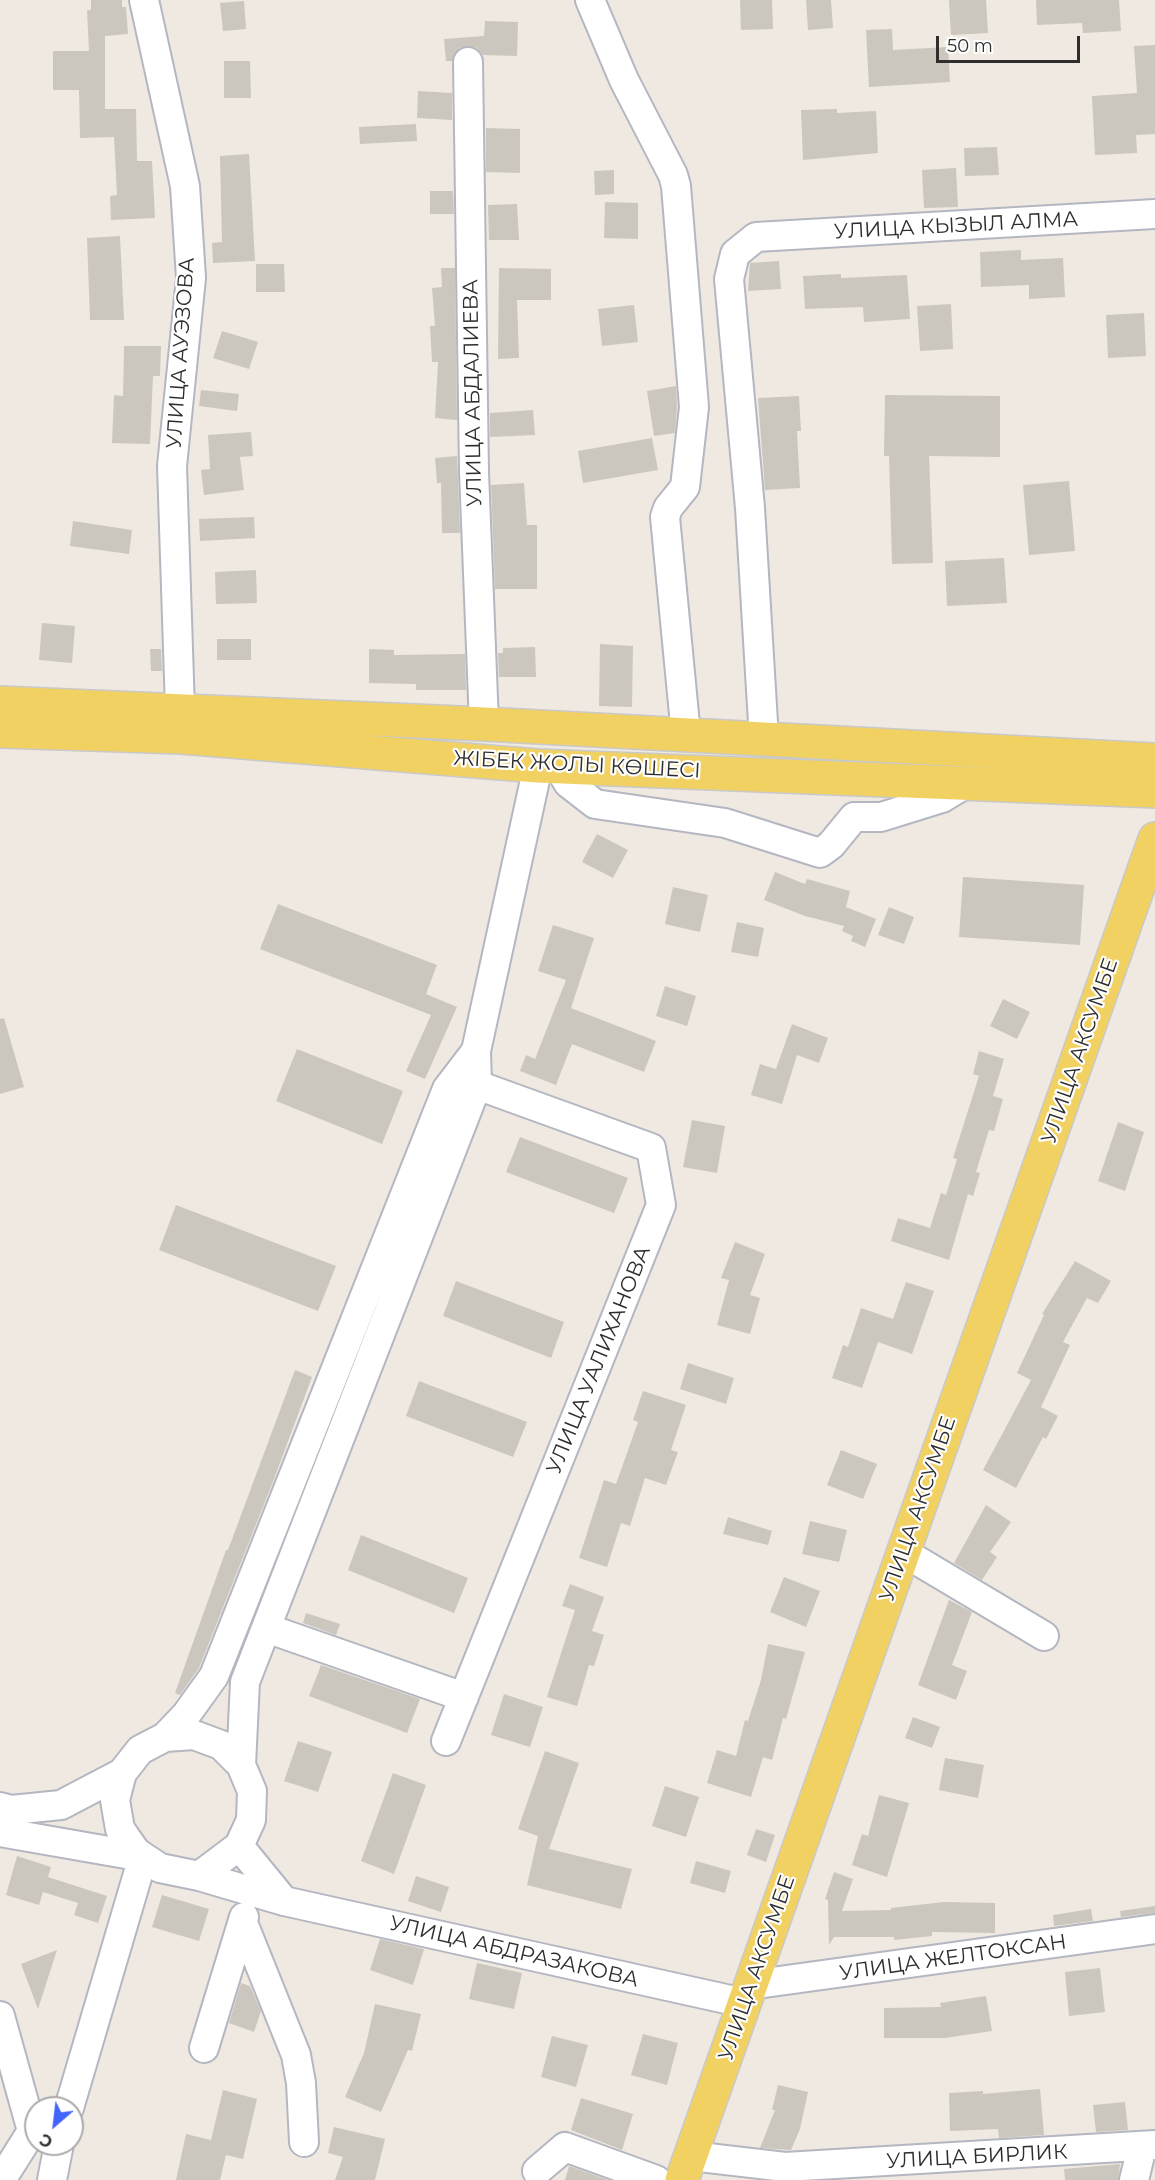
<!DOCTYPE html>
<meta charset="utf-8">
<style>
body{margin:0}
#map{position:relative;width:1155px;height:2180px;overflow:hidden;background:#efe9e1;font-family:Montserrat,sans-serif}
canvas{display:block}
.north{position:absolute;left:24px;top:2096px;width:60px;height:60px;box-sizing:border-box;background:#fff;border:2px solid #ababab;border-radius:50%;rotate:208deg;font-size:16px;font-weight:700;line-height:24px;text-align:center;color:#2e2e2e}
.north::after{content:'';display:block;margin:auto;width:21px;height:27px;background:#4264fb;clip-path:polygon(50% 0,100% 100%,50% 72%,0 100%)}
.scale{position:absolute;left:936px;top:36px;width:144px;height:27px;box-sizing:border-box;border:3px solid #2e2e2e;border-top:0;padding-left:8px;font-size:18px;line-height:21px;white-space:nowrap;color:#2e2e2e;-webkit-text-stroke:4px #fff;paint-order:stroke}
</style>
<div id="map">
<canvas width="1155" height="2180"></canvas>
<div class="north">С</div>
<div class="scale">50 m</div>
</div>
<script>
const context = document.querySelector('canvas').getContext('2d');
context.lineJoin = 'round';
function paint(path, color) { context.fillStyle = color; context.fill(path, 'evenodd'); }
const toPath = rows => new Path2D(rows.map(r => 'M' + r).join(''));
function stroke(path, color, width, dash) { context.strokeStyle = color; context.lineWidth = width; context.lineCap = dash ? 'butt' : 'round'; context.setLineDash(dash || []); context.stroke(path); }
function label(font, color, halo, rows, align = 'center') {
  context.font = font + ' Montserrat,sans-serif'; context.lineWidth = 4.5; context.setLineDash([]); context.textBaseline = 'middle'; context.strokeStyle = halo; context.fillStyle = color; for (const [text, x, y, turn = 0] of rows) {
    context.save(); context.translate(x, y); context.rotate((+turn || 0) * Math.PI / 180); context.textAlign = isNaN(turn) ? turn : align; if (halo) context.strokeText(text, 0, 0); context.fillText(text, 0, 0); context.restore();
  }
}
paint(toPath([
 [91,0,122,0,122,7,126,7,128,34,105,36,105,109,136,109,137,161,152,161,155,218,111,220,110,196,117,195,114,137,80,138,79,90,53,90,53,51,89,51,87,10,91,10],
 [740,0,772,0,773,29,741,30],
 [806,0,831,0,833,28,808,30],
 [949,0,986,0,988,33,951,35],
 [1036,0,1119,0,1121,31,1083,33,1082,23,1037,25],
 [244,1,246,29,223,31,220,3],
 [485,21,518,22,517,56,483,55,477,48,467,46,459,48,452,61,446,61,444,39,484,36],
 [892,29,893,50,948,47,950,82,869,87,866,30],
 [1155,45,1155,134,1136,135,1137,153,1095,155,1092,96,1137,93,1134,46],
 [224,61,250,61,251,98,224,98],
 [418,91,452,93,452,120,417,118],
 [837,109,837,113,876,111,878,153,803,160,801,110],
 [416,124,417,141,360,144,359,127],
 [486,128,520,129,520,173,486,172],
 [997,147,999,175,965,176,964,148],
 [249,154,255,261,213,263,212,243,222,242,220,156],
 [956,168,958,207,924,208,922,170],
 [614,170,614,194,595,195,594,171],
 [430,191,453,191,454,214,430,214],
 [605,202,638,203,638,239,604,238],
 [517,204,519,240,489,240,488,205],
 [120,236,124,320,90,320,87,238],
 [1021,250,1021,260,1063,258,1065,297,1029,299,1029,285,981,287,980,252],
 [779,261,781,289,748,291,750,263],
 [256,264,284,264,285,292,256,292],
 [441,268,455,268,457,420,435,418,438,362,432,362,430,326,435,326,432,288,442,287],
 [499,268,551,269,551,300,517,300,519,358,498,359],
 [841,274,841,278,907,275,910,319,864,322,863,307,805,309,803,276],
 [951,304,953,349,920,351,917,306],
 [634,305,638,342,602,346,598,309],
 [1144,313,1146,356,1108,358,1106,315],
 [222,331,258,342,249,369,213,358],
 [124,346,161,346,160,376,153,376,150,444,112,443,114,395,123,396],
 [676,386,677,407,675,433,654,436,647,391],
 [201,390,239,394,237,411,199,406],
 [885,395,1000,396,1000,457,929,456,933,563,892,564,889,456,884,456],
 [799,396,801,431,797,431,800,488,765,490,758,398],
 [533,410,535,435,490,437,490,413],
 [251,432,253,456,240,457,244,490,204,495,201,470,210,469,208,435],
 [652,438,658,470,583,483,578,451],
 [457,456,460,533,442,533,441,483,437,483,435,458],
 [1069,481,1075,551,1029,555,1023,485],
 [524,483,527,525,537,525,537,589,495,589,491,485],
 [254,517,255,538,200,541,199,519],
 [73,521,132,530,129,554,70,546],
 [1004,558,1007,603,947,606,945,561],
 [256,570,257,603,216,604,215,572],
 [42,623,75,626,72,663,39,660],
 [217,639,251,639,251,660,217,660],
 [600,644,633,646,632,707,599,706],
 [535,647,536,677,499,677,498,653,503,653,503,648],
 [150,649,161,649,162,671,151,671],
 [369,649,394,650,394,655,465,654,466,690,416,690,416,684,369,683],
 [597,834,628,850,613,878,582,862],
 [775,872,805,884,807,879,850,891,846,907,876,919,865,947,851,941,853,936,842,931,844,926,805,916,764,900],
 [963,877,1084,885,1080,945,959,937],
 [673,887,708,895,700,932,665,924],
 [278,904,437,965,426,994,457,1007,425,1079,406,1071,431,1015,260,949],
 [889,907,914,917,904,944,878,935],
 [737,922,764,928,758,957,731,952],
 [553,925,594,938,571,1008,656,1041,644,1072,572,1044,556,1085,520,1071,526,1055,535,1059,566,980,538,971],
 [665,986,696,996,687,1026,656,1016],
 [1003,999,1030,1012,1017,1039,990,1026],
 [4,1018,24,1087,0,1094,0,1019],
 [792,1024,828,1038,819,1063,797,1055,782,1104,751,1095,760,1064,776,1069],
 [297,1049,403,1091,382,1144,276,1101],
 [979,1051,1004,1059,993,1096,1003,1099,994,1131,989,1130,976,1172,980,1173,973,1196,968,1194,949,1260,891,1241,898,1218,930,1228,941,1193,946,1195,957,1159,953,1158,979,1076,973,1074],
 [692,1120,725,1126,717,1173,683,1167],
 [1118,1122,1144,1132,1125,1191,1098,1181],
 [520,1137,628,1178,614,1213,506,1172],
 [176,1205,336,1266,318,1311,159,1250],
 [735,1242,765,1254,750,1295,760,1298,750,1334,717,1325,729,1280,721,1278],
 [1075,1261,1111,1281,1098,1303,1087,1298,1063,1342,1070,1345,1041,1407,1058,1416,1046,1439,1043,1437,1016,1488,983,1470,1031,1380,1017,1373,1044,1315,1042,1314],
 [456,1281,564,1322,551,1358,443,1316],
 [906,1282,934,1291,912,1354,878,1342,862,1388,832,1378,843,1345,848,1347,861,1308,893,1319],
 [688,1363,734,1378,726,1404,680,1389],
 [295,1370,312,1377,274,1479,199,1668,180,1695,175,1693,226,1550,228,1550],
 [419,1381,527,1422,513,1457,406,1416],
 [643,1391,686,1405,671,1450,678,1452,666,1485,645,1478,630,1526,621,1523,607,1567,579,1558,604,1480,616,1484,638,1422,633,1420],
 [841,1450,877,1464,863,1499,827,1485],
 [986,1505,1011,1522,990,1552,997,1557,982,1580,954,1563],
 [728,1517,772,1531,768,1545,723,1534],
 [810,1521,847,1530,839,1562,802,1554],
 [361,1535,468,1578,454,1613,348,1570],
 [784,1577,820,1591,806,1627,770,1612],
 [570,1584,604,1597,592,1631,604,1635,594,1666,589,1665,577,1706,547,1697,575,1610,562,1606],
 [949,1600,972,1612,952,1665,967,1671,956,1700,918,1685],
 [306,1613,340,1624,336,1635,303,1623],
 [768,1644,805,1652,786,1719,783,1718,772,1760,763,1757,751,1797,707,1783,717,1750,736,1756,745,1720,748,1721,761,1680],
 [321,1665,420,1699,407,1733,309,1696],
 [504,1694,543,1707,530,1747,491,1735],
 [913,1717,940,1727,932,1748,905,1738],
 [298,1741,332,1752,318,1792,284,1781],
 [545,1751,579,1763,549,1849,632,1869,621,1909,527,1885,538,1836,518,1829],
 [945,1758,984,1765,978,1798,939,1790],
 [393,1773,426,1785,394,1874,361,1861],
 [665,1786,699,1797,686,1837,652,1826],
 [879,1795,909,1803,887,1877,852,1865,862,1834,868,1836],
 [756,1829,775,1835,766,1862,747,1855],
 [17,1856,51,1867,48,1877,107,1896,98,1923,74,1915,78,1903,43,1892,39,1905,6,1895],
 [696,1861,731,1871,725,1893,690,1883],
 [834,1872,853,1879,842,1911,891,1910,891,1908,944,1902,995,1903,995,1933,932,1932,932,1936,894,1940,894,1937,834,1937,829,1945,828,1900,825,1899],
 [416,1876,449,1887,441,1912,408,1901],
 [162,1895,209,1909,199,1941,152,1927],
 [1155,1906,1155,1913,1121,1917,1120,1911],
 [1091,1909,1093,1921,1054,1926,1053,1915],
 [380,1939,424,1949,413,1985,370,1970],
 [57,1950,38,2009,21,1964],
 [477,1963,522,1973,514,2009,469,1999],
 [1100,1968,1105,2012,1069,2016,1065,1972],
 [241,1983,250,1986,261,2011,254,2032,229,2023],
 [986,1996,992,2031,945,2038,884,2038,884,2008,941,2007,940,2003],
 [375,2004,421,2014,412,2051,408,2050,381,2112,345,2097,364,2053],
 [643,2034,678,2043,667,2085,631,2075],
 [552,2036,588,2045,576,2087,541,2077],
 [778,2085,808,2092,800,2129,791,2150,760,2148,775,2110,772,2110],
 [1040,2089,1044,2135,999,2138,998,2129,950,2131,949,2093,983,2091,983,2094],
 [223,2090,257,2099,243,2159,226,2155,220,2180,176,2180,186,2134,211,2140],
 [581,2098,633,2114,622,2150,571,2130],
 [1125,2102,1128,2130,1096,2132,1093,2105],
 [334,2127,385,2139,375,2180,335,2180,343,2157,328,2153],
 [1120,2164,1118,2180,1065,2180,1064,2169],
 [569,2166,608,2180,565,2180]
]), '#cbc7bf');
const minor = toPath([
 [144,0,185,186,191,278,172,466,180,710],
 [590,0,624,80,673,175,676,186,694,407,685,487,668,508,665,517,686,735],
 [468,62,474,472,484,724],
 [764,739,750,508,729,279,735,254,756,237,1155,214],
 [559,767,568,783,595,804,725,823,820,853,831,845,854,817,881,817,942,798,967,783],
 [903,1552,1044,1636],
 [266,1628,464,1697],
 [165,1737,186,1715,214,1676,447,1089,476,1051],
 [446,1741,661,1205,651,1148,477,1085],
 [241,1765,245,1682,477,1085,476,1051,538,766],
 [0,1807,11,1810,61,1805,122,1773],
 [0,1832,143,1857,69,2108],
 [239,1846,284,1901],
 [199,1876,239,1846,251,1820,252,1791,241,1765,221,1745,194,1735,165,1737,140,1750,122,1773,115,1800,120,1829,136,1852,160,1868,199,1876,284,1901,744,2003],
 [243,1923,296,2055,301,2083,304,2142],
 [750,1985,1155,1929],
 [0,2016,32,2131,5,2174,0,2175],
 [204,2048,244,1917],
 [691,2156,785,2167,1155,2145],
 [537,2171,565,2147,656,2180],
 [52,2180,59,2144],
 [1134,2180,1142,2147]
]);
const major = toPath([
 [0,703,484,724,1155,760],
 [0,731,181,737,538,766,1155,791],
 [682,2180,1155,839]
]);
stroke(minor, '#b4b7c1', 32);
stroke(major, '#c9c9c9', 36);
stroke(minor, '#fff', 28);
stroke(major, '#f2d163', 33);
label('21px', '#2e2e2e', '#fff', [
 ["УЛИЦА КЫЗЫЛ АЛМА",956,226,-3],
 ["УЛИЦА АУЭЗОВА",181,353,-86],
 ["УЛИЦА АБДАЛИЕВА",473,393,-91],
 ["ЖІБЕК ЖОЛЫ КӨШЕСІ",577,765,3],
 ["УЛИЦА АКСУМБЕ",1080,1051,-71],
 ["УЛИЦА УАЛИХАНОВА",599,1360,-68],
 ["УЛИЦА АКСУМБЕ",918,1509,-71],
 ["УЛИЦА АБДРАЗАКОВА",514,1952,13],
 ["УЛИЦА ЖЕЛТОКСАН",953,1958,-8],
 ["УЛИЦА АКСУМБЕ",757,1968,-71],
 ["УЛИЦА БИРЛИК",977,2157,-3]
]);
</script>
